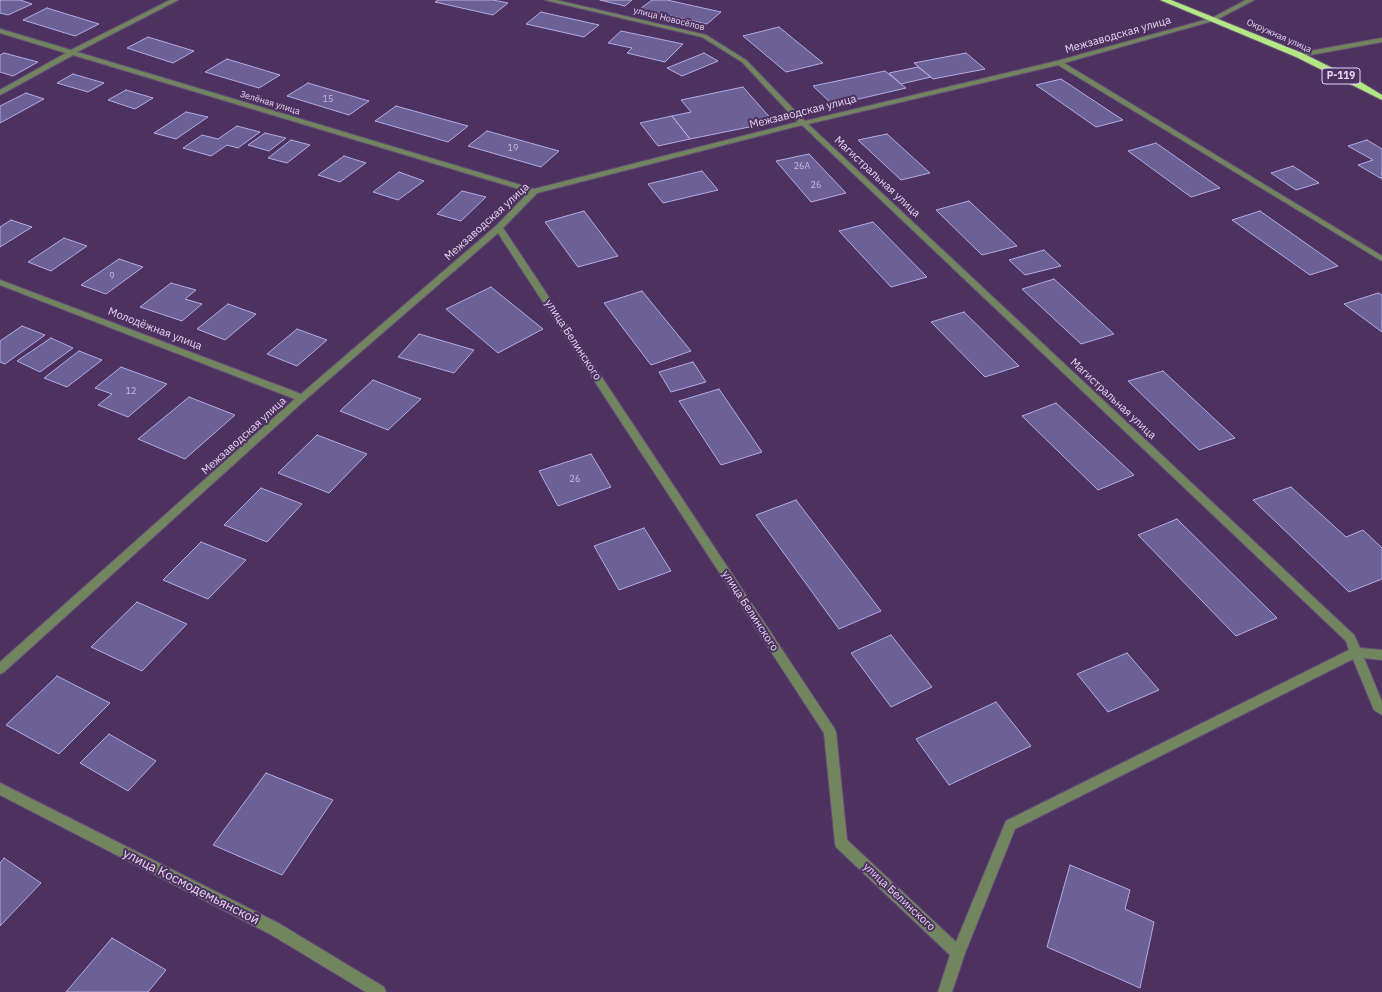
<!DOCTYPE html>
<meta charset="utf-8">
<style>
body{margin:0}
canvas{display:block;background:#4d315f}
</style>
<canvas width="1382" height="992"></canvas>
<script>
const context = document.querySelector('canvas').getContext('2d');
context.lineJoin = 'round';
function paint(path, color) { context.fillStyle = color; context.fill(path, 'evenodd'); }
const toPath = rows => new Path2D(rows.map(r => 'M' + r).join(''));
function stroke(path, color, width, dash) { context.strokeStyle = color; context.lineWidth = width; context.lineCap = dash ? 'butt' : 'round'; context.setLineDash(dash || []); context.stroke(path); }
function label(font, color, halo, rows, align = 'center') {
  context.font = font + ' "IBM Plex Sans",sans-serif'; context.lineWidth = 4; context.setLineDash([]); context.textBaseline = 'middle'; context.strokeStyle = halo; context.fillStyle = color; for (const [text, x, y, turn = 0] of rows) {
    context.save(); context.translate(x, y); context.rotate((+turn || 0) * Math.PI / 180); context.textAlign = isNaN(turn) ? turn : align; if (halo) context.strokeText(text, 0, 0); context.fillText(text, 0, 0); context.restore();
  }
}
const building = toPath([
 [0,0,20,0,32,4,8,15,0,13,0,0],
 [438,0,493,0,508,3,493,15,435,2,438,0],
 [600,0,632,0,625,6,600,0],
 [652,0,667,0,721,12,707,24,640,9,652,0],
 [47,8,99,24,75,36,23,20,47,8],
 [541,12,599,25,584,37,526,24,541,12],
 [779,27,823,63,786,72,743,36,779,27],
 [621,31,683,44,665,62,627,53,632,48,608,43,621,31],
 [148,37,194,51,173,63,127,48,148,37],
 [4,53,38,62,13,76,0,72,0,55,4,53],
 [704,53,718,61,682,76,667,68,704,53],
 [966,53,985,69,933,79,914,63,966,53],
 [227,59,280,75,259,88,205,72,227,59],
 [918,67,931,77,901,84,889,73,918,67],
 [885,71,906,88,833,105,813,86,885,71],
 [73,74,104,83,88,92,57,83,73,74],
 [1061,79,1123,120,1096,127,1036,85,1061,79],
 [308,83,369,101,349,115,287,96,308,83],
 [743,87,774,122,690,139,672,116,691,112,681,100,743,87],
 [126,90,153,98,135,109,108,100,126,90],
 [26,93,44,99,0,123,0,106,26,93],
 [396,106,468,126,448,142,375,121,396,106],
 [186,112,208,117,176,139,154,133,186,112],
 [672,116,690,139,658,146,640,123,672,116],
 [237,126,260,132,238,148,227,145,211,156,183,148,202,135,218,139,237,126],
 [487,131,559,151,541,167,468,146,487,131],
 [265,133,286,138,269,151,248,145,265,133],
 [887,134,930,173,901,180,858,140,887,134],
 [291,140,310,145,287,163,268,158,291,140],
 [1367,140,1382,149,1382,179,1358,165,1373,160,1348,146,1367,140],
 [1156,143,1220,188,1191,197,1128,151,1156,143],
 [809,154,846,193,811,202,776,161,809,154],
 [344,156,366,163,340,182,318,175,344,156],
 [1293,166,1319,183,1296,190,1271,173,1293,166],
 [702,171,718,190,663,203,648,184,702,171],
 [399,172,424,181,398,200,373,192,399,172],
 [462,191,486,197,461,221,437,214,462,191],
 [969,201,1017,246,982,255,936,210,969,201],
 [584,211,618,256,578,267,545,222,584,211],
 [1260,211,1338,266,1310,275,1232,220,1260,211],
 [11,220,32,227,0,247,0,227,11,220],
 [873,222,927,277,891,287,839,231,873,222],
 [64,238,87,246,51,271,28,262,64,238],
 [1044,250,1061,266,1025,275,1009,260,1044,250],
 [119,259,143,267,106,294,81,285,119,259],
 [1054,279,1114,334,1081,344,1022,289,1054,279],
 [171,283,196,290,185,299,202,304,182,321,140,307,171,283],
 [491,287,543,329,498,353,446,309,491,287],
 [642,291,691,351,651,365,604,303,642,291],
 [1378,293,1382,295,1382,332,1344,304,1378,293],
 [228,304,256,314,225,340,197,329,228,304],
 [964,312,1019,366,985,377,931,322,964,312],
 [22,326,45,335,5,364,0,362,0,341,22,326],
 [297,329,327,340,297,366,267,354,297,329],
 [419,334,474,350,454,373,398,357,419,334],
 [51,338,73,348,40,372,17,361,51,338],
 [79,351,102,360,67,387,44,378,79,351],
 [693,362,706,382,671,392,659,372,693,362],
 [121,367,167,384,128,417,98,405,112,394,95,388,121,367],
 [1163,371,1235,438,1199,450,1128,381,1163,371],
 [373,380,421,399,388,430,340,411,373,380],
 [719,389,762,452,721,465,679,401,719,389],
 [189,397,235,415,185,459,138,439,189,397],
 [1056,403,1134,475,1098,490,1022,416,1056,403],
 [317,435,367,454,329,493,278,473,317,435],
 [591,454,611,487,558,506,539,471,591,454],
 [1291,487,1346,537,1363,530,1382,548,1382,579,1349,592,1253,500,1291,487],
 [261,488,302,504,267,542,224,525,261,488],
 [796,500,881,611,839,629,756,515,796,500],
 [1177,519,1277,618,1236,636,1138,535,1177,519],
 [644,528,671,571,619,590,594,546,644,528],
 [201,542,246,560,208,599,163,580,201,542],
 [137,602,187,624,142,671,91,647,137,602],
 [891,635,932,687,891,707,851,653,891,635],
 [1127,653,1159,690,1108,712,1077,674,1127,653],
 [57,676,110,703,59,754,6,725,57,676],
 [996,702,1031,746,949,785,916,739,996,702],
 [109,734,156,761,128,791,80,763,109,734],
 [266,773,333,800,282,875,213,845,266,773],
 [4,858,41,883,0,926,0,863,4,858],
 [1070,865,1130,890,1125,909,1154,922,1140,988,1047,947,1070,865],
 [112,938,166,970,148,992,66,992,112,938]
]);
paint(building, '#6b6197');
stroke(building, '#b4abe5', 1);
const minor = toPath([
 [170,0,178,0,77,52,534,189,798,122,742,62,702,37,545,0,556,0,706,35,746,60,805,121,1057,61,1212,18,1246,0,1254,0,1216,20,1064,63,1382,256,1382,261,1058,65,808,124,1354,635,1360,648,1382,650,1382,660,1364,658,1382,702,1382,715,1374,710,1353,659,1015,829,965,953,952,992,938,992,950,955,836,847,835,843,824,733,498,233,305,400,4,672,0,674,0,662,295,399,0,285,0,280,301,394,496,226,529,192,73,55,0,95,0,90,66,53,0,33,0,29,71,50,170,0],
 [802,125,1346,641,1349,650,1006,821,956,942,847,840,836,732,834,728,503,228,537,193,802,125],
 [1382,38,1382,42,1299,57,1296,55,1299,53,1382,38],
 [0,783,280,924,384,987,386,992,366,992,270,934,0,795,0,783]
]);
const highway = toPath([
 [1160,0,1171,0,1302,53,1359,81,1382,95,1382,100,1296,57,1160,0]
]);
stroke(minor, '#694f79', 2);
stroke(highway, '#694f79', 2);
paint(minor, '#71865f');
paint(highway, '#b2e783');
label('9px', '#e6d6f2', '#4d315f', [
 ["улица Новосёлов",669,19,14],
 ["Окружная улица",1279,36,24],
 ["Зелёная улица",270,103,17]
]);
label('9px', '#c7b9db', null, [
 ["15",328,99],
 ["19",513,148],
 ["26А",802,166],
 ["26",816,185],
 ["9",112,276],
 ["12",131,391],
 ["26",575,479]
]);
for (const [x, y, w] of [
 [1341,76,38]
]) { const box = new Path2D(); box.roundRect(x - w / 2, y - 8, w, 16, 3); context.fillStyle = '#4d315f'; context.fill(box); stroke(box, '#e6d6f2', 1); }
label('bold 10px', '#e6d6f2', null, [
 ["Р-119",1341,76]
]);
label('11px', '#e6d6f2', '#4d315f', [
 ["Межзаводская улица",1118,35,-16],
 ["Межзаводская улица",803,112,-14],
 ["Магистральная улица",877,177,43],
 ["Межзаводская улица",487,222,-42],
 ["Молодёжная улица",155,329,21],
 ["улица Белинского",573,340,57],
 ["Магистральная улица",1113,399,43],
 ["Межзаводская улица",244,436,-42],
 ["улица Белинского",750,611,57],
 ["улица Белинского",899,897,43]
]);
label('13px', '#e6d6f2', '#4d315f', [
 ["улица Космодемьянской",191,887,27]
]);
</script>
